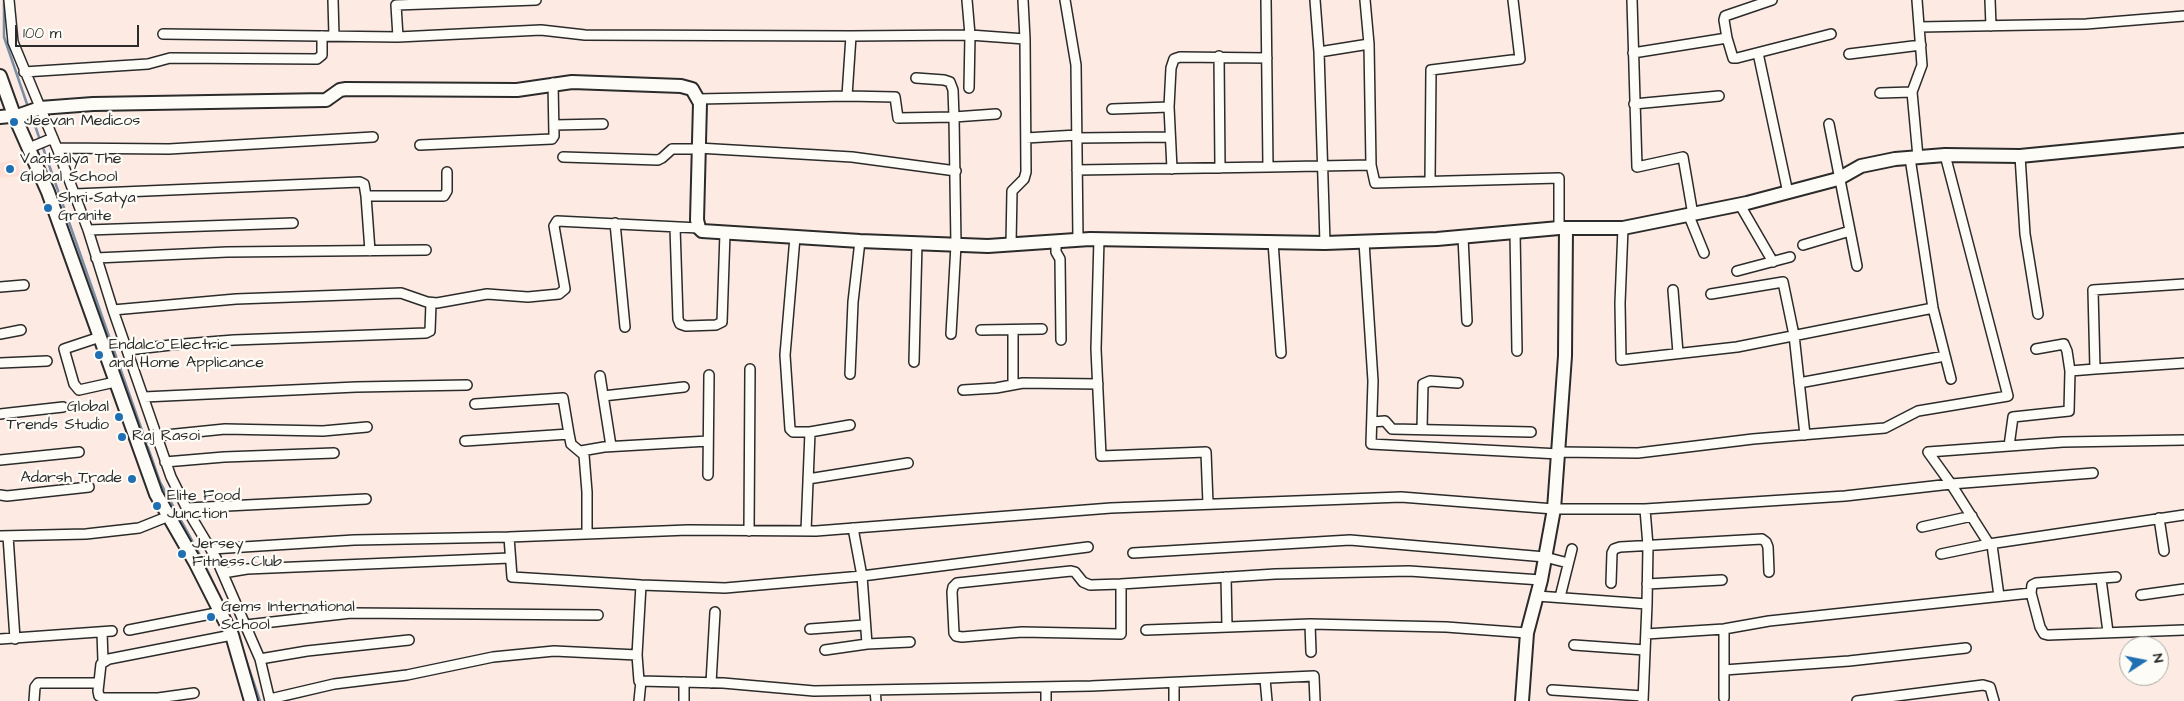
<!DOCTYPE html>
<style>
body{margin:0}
#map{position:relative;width:2184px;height:701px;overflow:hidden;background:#fdebe3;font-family:"Architects Daughter",sans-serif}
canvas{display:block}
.north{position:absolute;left:2119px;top:636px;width:50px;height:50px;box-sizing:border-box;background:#fdfcf7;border:1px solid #a9a8a5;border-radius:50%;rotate:79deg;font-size:14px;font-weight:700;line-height:20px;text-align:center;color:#2b2b2b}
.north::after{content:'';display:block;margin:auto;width:18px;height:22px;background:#1f6fb2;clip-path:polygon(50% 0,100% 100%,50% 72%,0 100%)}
.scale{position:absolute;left:15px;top:25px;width:124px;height:22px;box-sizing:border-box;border:2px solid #2b2b2b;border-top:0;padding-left:6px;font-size:15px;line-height:18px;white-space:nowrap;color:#2b2b2b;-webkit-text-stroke:4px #fdfcf7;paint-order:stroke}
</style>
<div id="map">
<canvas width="2184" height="701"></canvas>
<div class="north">N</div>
<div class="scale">100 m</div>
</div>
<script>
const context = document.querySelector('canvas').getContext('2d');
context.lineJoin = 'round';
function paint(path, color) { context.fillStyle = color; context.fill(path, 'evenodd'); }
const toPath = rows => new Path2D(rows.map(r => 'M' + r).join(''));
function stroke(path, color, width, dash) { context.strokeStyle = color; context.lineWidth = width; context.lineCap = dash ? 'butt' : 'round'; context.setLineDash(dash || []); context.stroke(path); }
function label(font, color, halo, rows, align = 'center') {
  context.font = font + ' "Architects Daughter",sans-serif'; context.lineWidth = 4.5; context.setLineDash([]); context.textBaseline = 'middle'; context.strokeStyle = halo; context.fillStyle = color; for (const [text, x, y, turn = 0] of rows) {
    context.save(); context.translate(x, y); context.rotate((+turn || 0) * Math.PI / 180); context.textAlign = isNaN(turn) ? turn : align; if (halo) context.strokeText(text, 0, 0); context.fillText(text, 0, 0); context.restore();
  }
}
paint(toPath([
 [17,159,21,176,0,178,0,163]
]), '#fddfd5');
stroke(toPath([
 [4,0,4,37,28,107],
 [31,114,40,140],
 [42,145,160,482,200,555,231,620],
 [246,660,260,701]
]), '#7a8fa5', 2.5);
const street = toPath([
 [9,0,13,42,57,148,88,230,113,310,171,477,189,513,216,558,260,659,270,701],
 [333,0,334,36],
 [967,0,970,35,1025,39,1026,172,1024,179,1012,191,1011,244],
 [1023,0,1025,39],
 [1065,0,1076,65,1078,240],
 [1266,0,1268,167,1371,165,1369,44,1365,0],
 [1315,0,1319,52,1325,243],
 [1632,0,1637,167,1683,157,1693,215],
 [1772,0,1725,16,1724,20,1727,38,1733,58,1737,58,1831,34],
 [1917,0,1922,65,1912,92,1918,157],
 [1990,0,1991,26],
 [1919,27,2086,24,2184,16],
 [163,34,398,37,541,30,585,35,851,36],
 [398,37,396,5,536,0],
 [1319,52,1369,44],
 [1633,53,1727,38],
 [1758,53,1788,193],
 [1849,54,1921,45],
 [1219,56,1220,168],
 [24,72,148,64,170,58,317,59,322,55,322,36],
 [916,78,944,80,950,82,953,90,954,117,996,114],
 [1880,93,1912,92],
 [847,96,895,97,898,118,954,117,956,245,951,334],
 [698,99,847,96,851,36,970,35,969,88],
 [1634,104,1719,96],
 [1112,109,1169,107],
 [1829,124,1857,266],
 [554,125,603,124],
 [1026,138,1077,135],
 [1077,138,1170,137],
 [420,145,552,139,554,136,553,83],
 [29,148,53,138],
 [57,148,169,149,373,137],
 [698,148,852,157,956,171],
 [2020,156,2025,234,2038,314],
 [563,157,658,160,662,158,672,149,698,149],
 [1910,158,1933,308,1951,379],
 [1371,165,1375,183,1559,178,1559,228],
 [1172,169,1169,107,1171,68,1174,59,1180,57,1267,58],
 [1077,170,1268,167],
 [1430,181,1431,70,1520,59,1513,0],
 [75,194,360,182,364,184,366,196,370,251],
 [366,196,444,196,447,191,447,172],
 [1740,205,1773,262],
 [1689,216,1704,253],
 [615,223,625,327],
 [675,227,678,319,680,324,686,326,716,325,722,322,725,233],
 [1623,228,1620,303,1621,360,1737,347,1933,308],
 [88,230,293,223],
 [1515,232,1517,351],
 [795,237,785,355,790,429,793,432,810,432,850,425],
 [1463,237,1467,321],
 [1099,239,1096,349,1101,456,1206,452,1208,504],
 [1056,241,1056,252,1060,259,1061,340],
 [1273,242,1281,353],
 [1364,242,1373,381,1371,444,1559,454],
 [1803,245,1850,231],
 [96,258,227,252,426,250],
 [1737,271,1790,257],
 [0,287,24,285],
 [1673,290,1678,353],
 [1711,294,1783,282,1794,335,1805,435],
 [113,310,236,299,401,293,427,302,437,303,487,294,528,297,559,294,565,289,554,226,557,221,699,228],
 [981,330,1042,329],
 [0,334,21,330],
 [100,337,64,349,74,384,79,390,115,382],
 [2036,349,2064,344,2067,351,2070,371],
 [128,350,171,345,234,340,426,333,430,331,431,303],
 [914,362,917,243],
 [0,363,47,361],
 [2095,369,2184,363],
 [850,374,853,302,860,241],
 [600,376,611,446],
 [1799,383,1945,356],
 [1013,385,1013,330],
 [963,390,996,388,1023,383,1098,384],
 [603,396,684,387],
 [144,397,356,387,467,385],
 [0,414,63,407],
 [1372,422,1385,421,1392,429,1531,432],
 [1422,429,1423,384,1430,381,1458,383],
 [569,434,571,444,584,455,587,492,587,534],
 [156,436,225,429,323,431,367,427],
 [465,441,569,434,563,398,475,404],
 [2009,446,2063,442,2184,440],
 [581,451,604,447,708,441],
 [1559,452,1638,453,1753,439,1885,428,1918,411,2008,396,1945,155],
 [0,460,79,452],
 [165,462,224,457,334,453],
 [2093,473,1951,484,1989,544,2184,515],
 [708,475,709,375],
 [808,479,908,463],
 [0,495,7,496,89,487],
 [187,508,366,499],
 [2159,518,2164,551],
 [1922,527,1972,516],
 [749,531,750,369],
 [806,531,810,432],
 [0,536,86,534,139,528,169,516],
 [8,536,15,639],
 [509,537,512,577,641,585,725,588,862,576,1088,547],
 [1992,545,1999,596],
 [212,549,354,540,509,537,688,530,816,531,1111,508,1401,497,1554,509,1645,509,1845,496,1951,484,1928,452,2009,446,2013,417,2069,411,2070,371,2095,369,2093,290,2184,284],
 [1133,553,1350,540,1545,557,1568,563],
 [1941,554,1989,544],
 [223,573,247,569,510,558],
 [1226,577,1227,626],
 [2101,579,2108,632],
 [1611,583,1612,553,1614,549,1620,547,1762,539,1766,542,1768,547,1769,572],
 [1121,584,1090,585,1083,582,1075,572,1071,571,957,583,953,587,952,592,954,633,956,636,962,637,1022,632,1121,634,1121,584,1275,574,1409,571,1541,580],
 [1647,584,1722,580],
 [2031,593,2032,585,2036,583,2116,577],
 [2141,595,2184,589],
 [1537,596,1647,604,1648,546,1645,509],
 [1560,597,1572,549],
 [1310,624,1311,652],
 [246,625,351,613,598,615],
 [810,629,864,625],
 [129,630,221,612],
 [1146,630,1310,624,1446,627,1527,633],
 [102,632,103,661],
 [1646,634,1724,629,1769,621,2031,593,2040,627,2044,634,2048,635,2184,630],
 [0,639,112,631],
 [867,644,910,642],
 [1574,645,1645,650],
 [825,650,867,644,862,576,853,528],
 [637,655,641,585],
 [260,659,307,651,409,640],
 [1724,670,1849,661,1966,648],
 [1265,679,1267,701],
 [711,683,715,612],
 [875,690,876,701],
 [1552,690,1643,696],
 [194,693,158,698,103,698,99,696,98,691,101,664,109,659,232,635],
 [1724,698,1724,629],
 [270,699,334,684,407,675,493,657,554,651,637,655,639,681,723,683,814,691,1091,686,1314,676,1315,701],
 [34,701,35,687,38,683,99,683],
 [639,701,641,681],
 [684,701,684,682],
 [1046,701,1046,687],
 [1174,701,1174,683],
 [1643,701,1647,604],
 [1857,701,1983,685,1990,687,1994,701]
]);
const secondary = toPath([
 [0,76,14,115,48,192,156,494,195,562,232,635,251,701],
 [0,117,20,115,40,108,93,104,326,100,340,90,346,89,517,90,572,82,681,86,692,89,700,103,697,220,699,228,702,231,860,241,988,246,1090,239,1325,243,1437,239,1559,228,1623,228,1747,203,1838,179,1861,166,1895,159,1945,155,2020,156,2184,140],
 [1522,701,1527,633,1541,580,1554,509,1565,356,1566,228]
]);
stroke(street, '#2b2b2b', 12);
stroke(secondary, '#2b2b2b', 16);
stroke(street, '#fdfcf7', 9);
stroke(secondary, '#fdfcf7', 12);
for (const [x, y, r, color] of [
 [14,122,5,"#1f6fb2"],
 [10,169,5,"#1f6fb2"],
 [48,208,5,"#1f6fb2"],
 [99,355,5,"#1f6fb2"],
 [119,417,5,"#1f6fb2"],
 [122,437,5,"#1f6fb2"],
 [132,479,5,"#1f6fb2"],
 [157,506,5,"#1f6fb2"],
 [182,554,5,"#1f6fb2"],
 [211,617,5,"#1f6fb2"]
]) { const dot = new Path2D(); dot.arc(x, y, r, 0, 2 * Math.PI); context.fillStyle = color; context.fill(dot); stroke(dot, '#fdfcf7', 2); }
label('16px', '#2b2b2b', '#fdfcf7', [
 ["Jeevan Medicos",24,122],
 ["Vaatsalya The",20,160],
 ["Global School",20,178],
 ["Shri Satya",58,199],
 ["Granite",58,217],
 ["Endalco Electric",109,346],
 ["and Home Applicance",109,364],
 ["Global",109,408,"right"],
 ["Trends Studio",109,426,"right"],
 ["Raj Rasoi",132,437],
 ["Adarsh Trade",122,479,"right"],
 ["Elite Food",167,497],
 ["Junction",167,515],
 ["Jersey",192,545],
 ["Fitness Club",192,563],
 ["Gems International",221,608],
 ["School",221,626]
], 'left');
</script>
